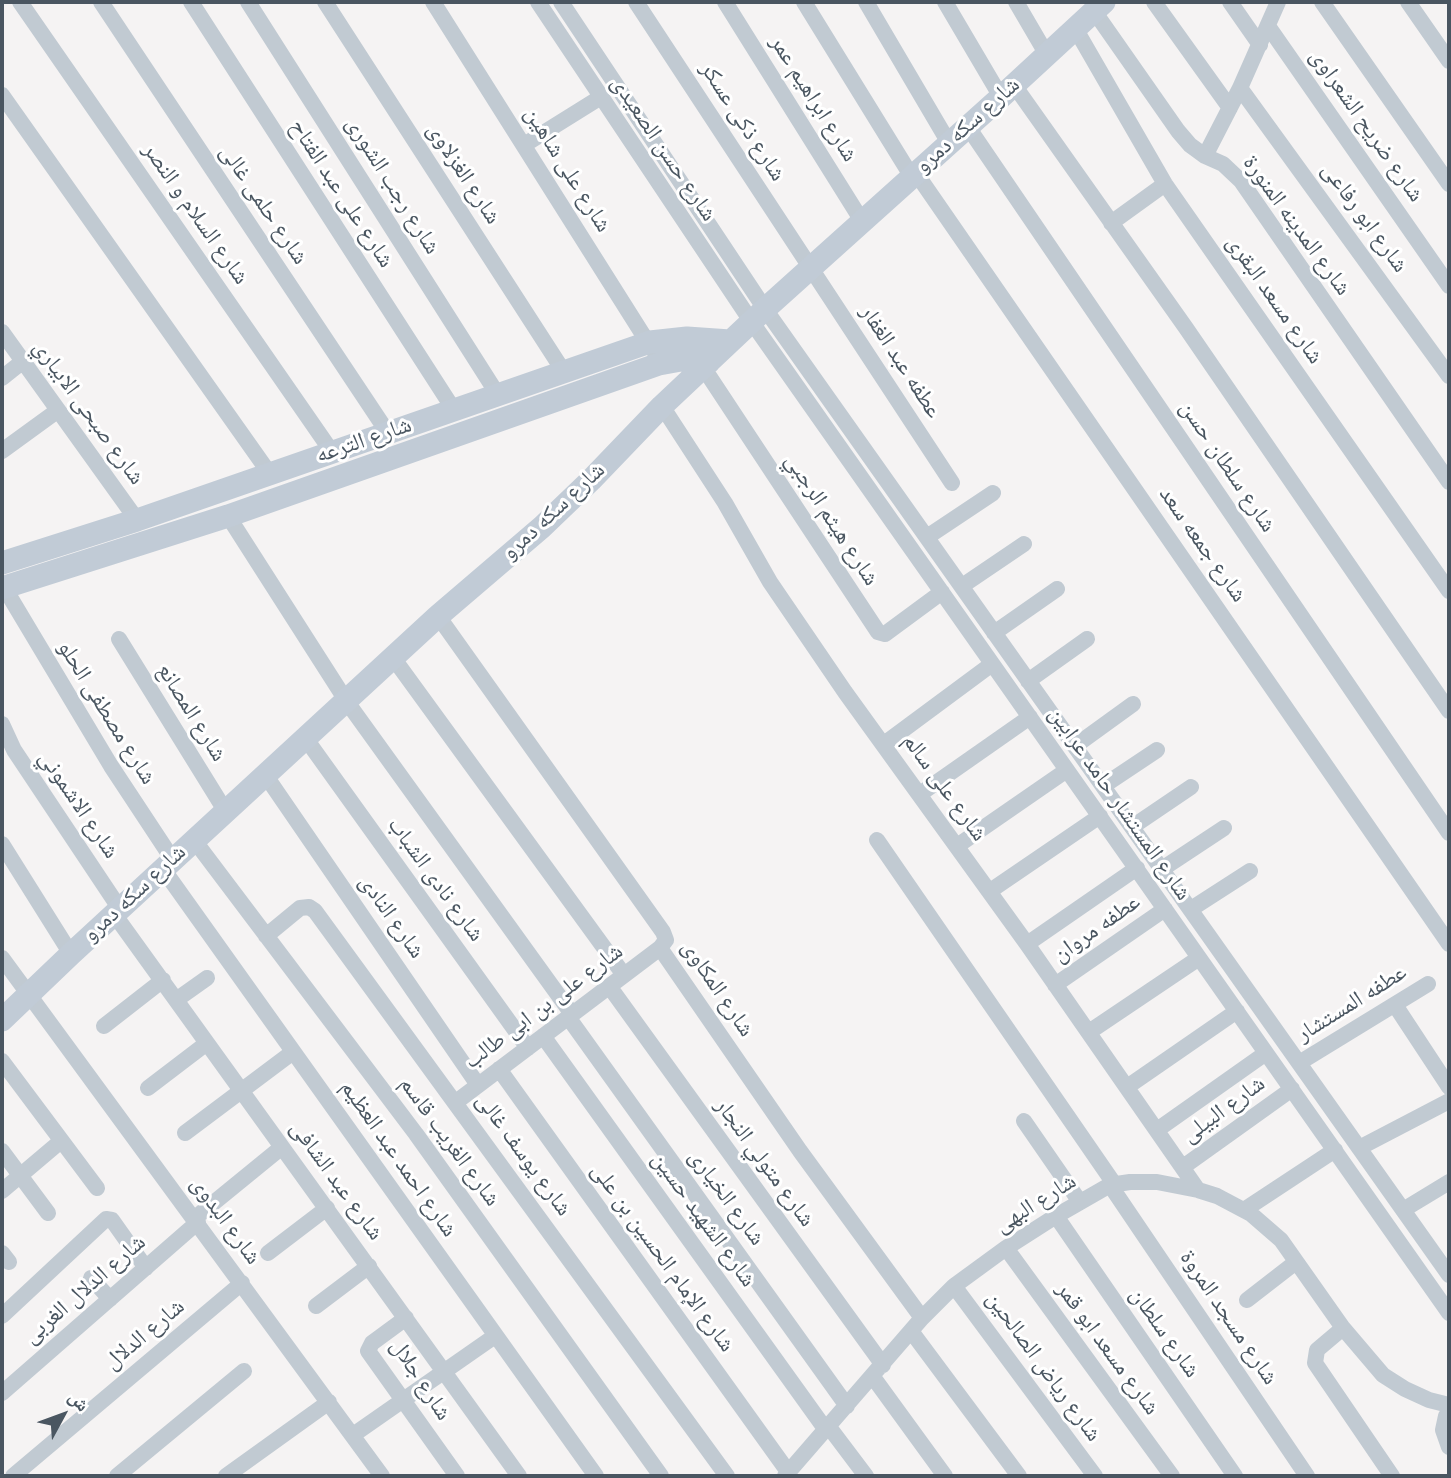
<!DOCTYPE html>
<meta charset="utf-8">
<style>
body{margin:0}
#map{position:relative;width:1451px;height:1478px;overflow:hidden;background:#f5f3f3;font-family:Roboto,"Noto Naskh Arabic",sans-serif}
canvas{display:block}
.frame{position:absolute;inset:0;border:4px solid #4a5661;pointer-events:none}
.north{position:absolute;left:28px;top:1380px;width:70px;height:70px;-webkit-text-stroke:5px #fff;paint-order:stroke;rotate:49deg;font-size:19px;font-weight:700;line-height:28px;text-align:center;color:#4a5661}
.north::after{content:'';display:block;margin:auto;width:24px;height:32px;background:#4a5661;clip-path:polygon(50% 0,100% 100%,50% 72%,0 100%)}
</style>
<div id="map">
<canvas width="1451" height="1478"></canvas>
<div class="frame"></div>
<div class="north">ش</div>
</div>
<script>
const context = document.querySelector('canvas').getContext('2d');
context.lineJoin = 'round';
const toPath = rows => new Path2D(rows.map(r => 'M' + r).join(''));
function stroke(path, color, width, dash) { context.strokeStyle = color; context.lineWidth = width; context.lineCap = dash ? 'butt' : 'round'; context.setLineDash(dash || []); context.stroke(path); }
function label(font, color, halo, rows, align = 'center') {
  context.font = font + ' Roboto,"Noto Naskh Arabic",sans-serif'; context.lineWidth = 6; context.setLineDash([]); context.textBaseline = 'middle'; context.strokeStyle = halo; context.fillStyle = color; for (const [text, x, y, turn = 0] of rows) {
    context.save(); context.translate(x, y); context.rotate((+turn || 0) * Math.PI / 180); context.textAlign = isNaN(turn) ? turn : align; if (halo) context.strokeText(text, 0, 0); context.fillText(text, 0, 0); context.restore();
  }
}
stroke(toPath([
 [20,2,332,452],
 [101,2,388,433],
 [191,2,454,410],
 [248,2,498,395],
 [325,2,564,372],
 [433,2,652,349],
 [538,2,751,321,1449,1313],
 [561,2,765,309,1449,1275],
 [636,2,952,483],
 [725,2,862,221],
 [804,2,912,177],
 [866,2,949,143],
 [945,2,1001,97],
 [1016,2,1047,55],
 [1154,2,1230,108],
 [1230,2,1260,45],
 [1322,2,1449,184],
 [1408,2,1449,61],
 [1094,11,1178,131,1190,145,1205,156,1223,164,1241,181,1449,482],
 [1268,26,1449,286],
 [1075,28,1165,184,1449,591],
 [1014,85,1186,328,1449,711],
 [1240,88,1449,376],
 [2,95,270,474],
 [968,127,1449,833],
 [524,145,601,97],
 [1205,156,1240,88,1278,2],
 [916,173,1449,944],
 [1111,223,1165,184],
 [2,332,137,520],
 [703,367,878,632,885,634,942,592],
 [2,378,22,362],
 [662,406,725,503,770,582,845,692,1027,944,1198,1190],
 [2,451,57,411],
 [228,516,347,702,572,1014],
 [927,537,993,493],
 [962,586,1024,544],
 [4,587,111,766,173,860],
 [438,616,663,932,666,940,660,948,800,1151,922,1318],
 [994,633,1057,589],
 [119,639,226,812],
 [394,659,624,975],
 [1028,681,1087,639],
 [2,724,14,750,120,909],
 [306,739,528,1048],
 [884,744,992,664],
 [1075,746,1133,704],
 [266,776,478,1085],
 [1103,786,1157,750],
 [920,794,1030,717],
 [1132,827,1191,787],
 [194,840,416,1134,661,1476],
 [877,840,1115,1185],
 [2,844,71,954],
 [957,846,1067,770],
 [163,869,596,1476],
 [1162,869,1224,828],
 [990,891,1100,816],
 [1191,909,1250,871],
 [114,914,519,1476],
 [266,936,300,908,309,907,315,911,727,1476],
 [1027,944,1137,868],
 [2,958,382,1476],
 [1055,985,1165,909],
 [609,986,883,1365],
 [176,1000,207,978],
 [1395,1005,1449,1087],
 [568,1017,847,1406],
 [104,1026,163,980],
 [1089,1032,1199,958],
 [543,1036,826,1430],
 [2,1061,97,1188],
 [1299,1063,1428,984],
 [499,1069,789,1473],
 [1127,1087,1237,1011],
 [148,1088,207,1043],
 [456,1102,660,948],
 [1024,1121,1080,1202],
 [1157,1130,1266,1053],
 [185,1133,293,1052],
 [1359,1148,1449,1101],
 [2,1151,48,1213],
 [1183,1167,1292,1089],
 [1110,1185,1307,1476],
 [2,1191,61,1141],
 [1244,1210,1335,1150],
 [1403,1210,1449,1182],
 [1056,1216,1235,1476],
 [195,1218,282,1147],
 [1006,1248,1172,1476],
 [2,1253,9,1262],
 [268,1253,327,1208],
 [91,1278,110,1299],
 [954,1286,1095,1476],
 [1247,1300,1296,1262],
 [316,1306,369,1266],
 [2,1316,106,1219,112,1220,146,1268],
 [406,1318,372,1343,368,1351,457,1476],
 [1343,1328,1317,1350,1315,1363,1392,1476],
 [911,1331,1019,1476],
 [873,1377,945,1476],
 [2,1393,198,1222],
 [1449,1412,1446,1416,1443,1430,1449,1447],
 [829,1427,866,1476],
 [353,1435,495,1336],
 [13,1476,242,1283],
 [117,1476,244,1371],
 [226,1476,329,1402],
 [785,1476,922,1318,954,1286,1006,1248,1056,1216,1110,1185,1130,1182,1157,1182,1198,1190,1217,1196,1251,1214,1281,1240,1343,1328,1383,1375,1405,1389,1429,1400,1449,1405]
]), '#c1cad2', 16);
stroke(toPath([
 [2,563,137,520,650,342,687,338,730,341],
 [2,588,228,516,659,364,681,360,709,362],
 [2,1020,71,954,438,616,542,527,591,480,662,406,765,309,1001,97,1104,2]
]), '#c1cbd6', 23);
label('23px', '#4a5661', '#fff', [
 ["شارع ابراهيم عمر",813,99,58],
 ["شارع ذكى عسكر",742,122,57],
 ["شارع سكه دمرو",968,126,-42],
 ["شارع ضريح الشعراوى",1366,126,55],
 ["شارع حسن الصعيدى",663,149,56],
 ["شارع على شاهين",567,170,58],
 ["شارع الغزلاوى",463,174,57],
 ["شارع رجب الشورى",392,186,58],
 ["شارع على عبد الفتاح",341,194,57],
 ["شارع حلمى غالى",263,205,56],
 ["شارع السلام و النصر",195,214,55],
 ["شارع ابو رفاعى",1364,218,54],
 ["شارع المدينه المنورة",1296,226,54],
 ["شارع مسعد البقرى",1274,300,55],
 ["عطفه عبد الغفار",900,362,57],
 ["شارع صبحى الابياري",88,413,54],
 ["شارع الترعه",364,441,-19],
 ["شارع سلطان حسن",1227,467,56],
 ["شارع سكه دمرو",554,512,-43],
 ["شارع هيثم الرجبي",831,520,57],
 ["شارع جمعه سعد",1202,545,55],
 ["شارع مصطفى الحلو",106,713,58],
 ["شارع المصانع",191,713,58],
 ["شارع على سالم",944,788,54],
 ["شارع المستشار حامد عرابين",1119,804,55],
 ["شارع الاشموني",78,805,56],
 ["شارع نادى الشباب",435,880,54],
 ["شارع سكه دمرو",135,894,-43],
 ["شارع النادى",391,917,55],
 ["عطفه مروان",1097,929,-35],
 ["شارع المكاوى",717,989,56],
 ["عطفه المستشار",1352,1004,-32],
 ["شارع على بن ابى طالب",544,1007,-37],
 ["شارع البيلى",1224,1110,-36],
 ["شارع الغريب قاسم",449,1142,54],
 ["شارع يوسف غالى",523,1155,54],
 ["شارع احمد عبد العظيم",398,1159,55],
 ["شارع متولي النجار",764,1163,54],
 ["شارع عبد الشافى",336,1181,54],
 ["شارع الخيارى",726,1198,54],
 ["شارع البهى",1036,1204,-32],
 ["شارع الشهيد حسين",703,1220,54],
 ["شارع البدوى",225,1221,54],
 ["شارع الإمام الحسين بن على",662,1258,54],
 ["شارع الدلال الغربى",85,1290,-41],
 ["شارع مسجد المروة",1228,1318,56],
 ["شارع سلطان",1164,1333,55],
 ["شارع الدلال",145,1335,-40],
 ["شارع مسعد ابو قمر",1107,1349,54],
 ["شارع رياض الصالحين",1043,1367,54],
 ["شارع جلال",420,1380,57]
]);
</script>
